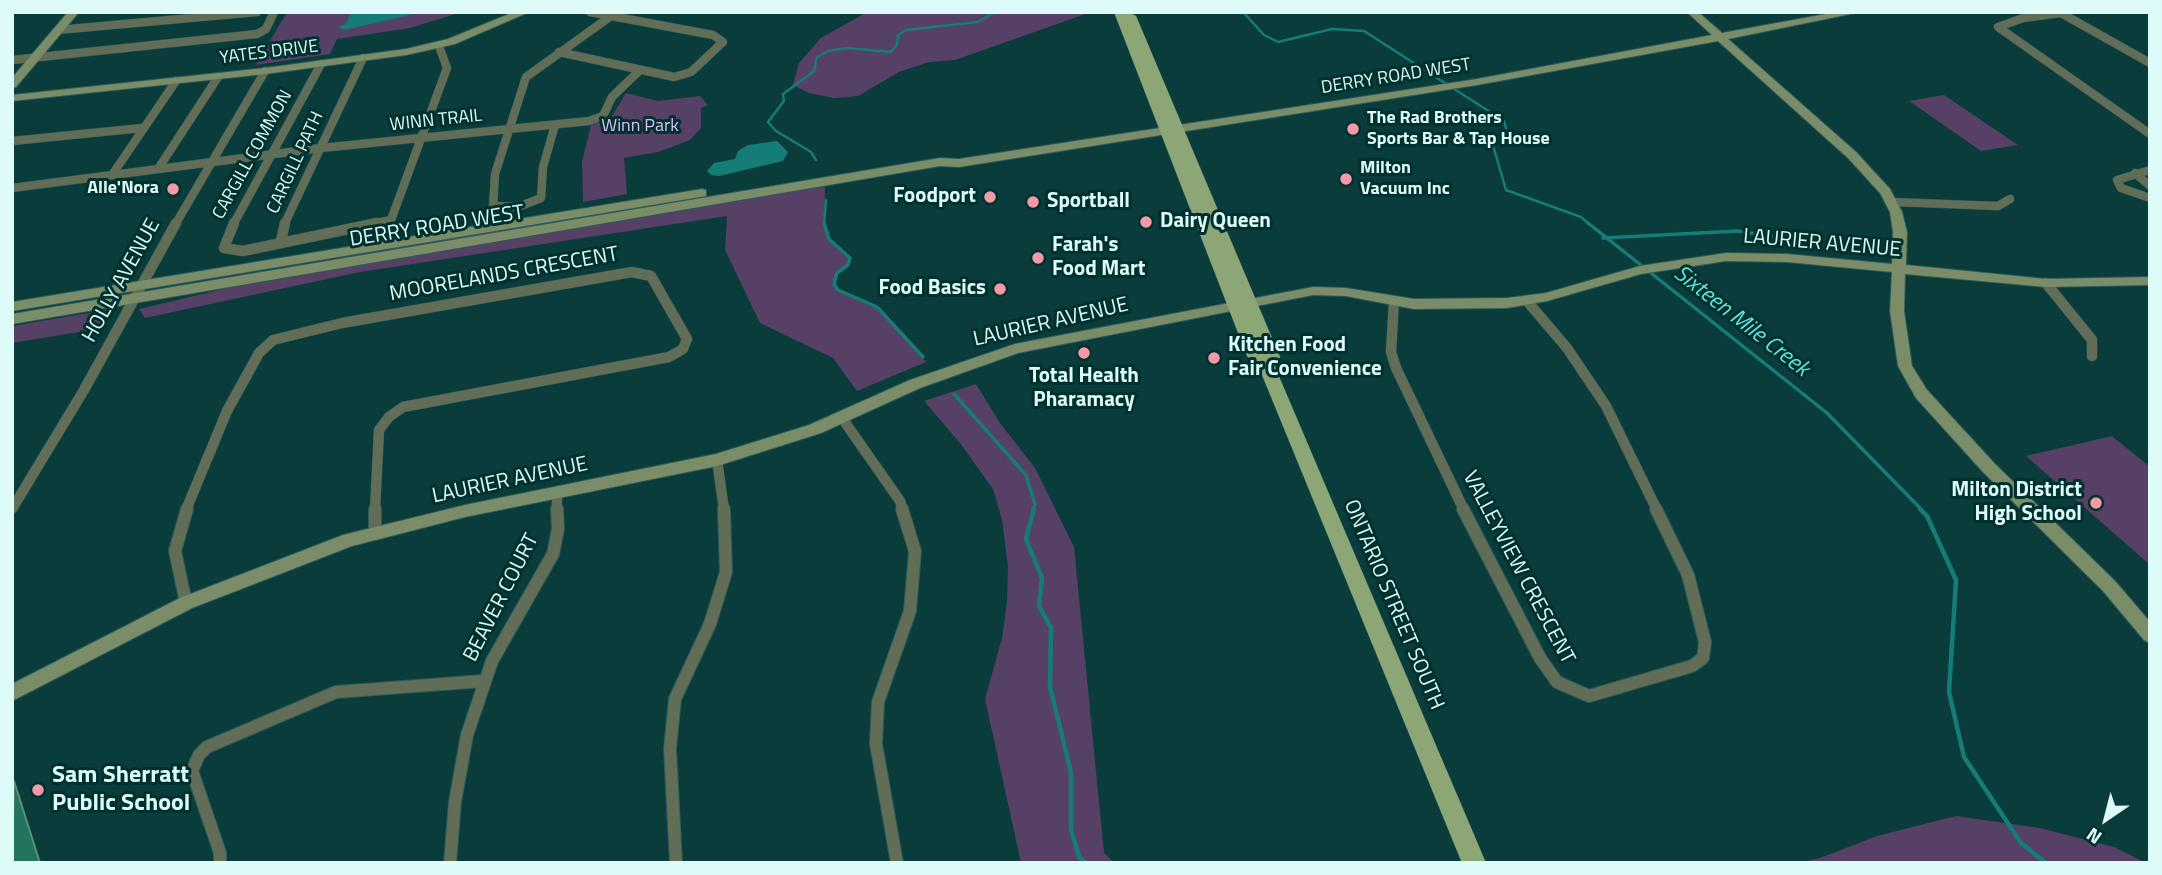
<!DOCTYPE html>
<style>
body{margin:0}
#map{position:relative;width:2162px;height:875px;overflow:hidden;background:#093c3a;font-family:"Titillium Web",sans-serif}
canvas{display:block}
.frame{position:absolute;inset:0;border:14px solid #ddfbf9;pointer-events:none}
.north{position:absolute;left:2071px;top:784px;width:70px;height:70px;-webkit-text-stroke:5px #00312f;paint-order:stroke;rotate:215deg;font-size:19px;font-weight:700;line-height:28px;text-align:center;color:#ddfbf9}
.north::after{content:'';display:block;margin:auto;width:24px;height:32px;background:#ddfbf9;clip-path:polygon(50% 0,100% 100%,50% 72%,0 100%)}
</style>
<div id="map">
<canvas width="2162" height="875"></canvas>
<div class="frame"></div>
<div class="north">N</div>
</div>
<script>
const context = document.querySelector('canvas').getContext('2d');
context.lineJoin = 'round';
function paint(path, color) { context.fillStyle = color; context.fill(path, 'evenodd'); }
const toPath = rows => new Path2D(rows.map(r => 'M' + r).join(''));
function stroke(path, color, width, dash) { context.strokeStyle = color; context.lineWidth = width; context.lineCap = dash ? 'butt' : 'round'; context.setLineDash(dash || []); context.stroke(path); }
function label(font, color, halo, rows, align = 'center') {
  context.font = font + ' "Titillium Web",sans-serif'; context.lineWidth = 6; context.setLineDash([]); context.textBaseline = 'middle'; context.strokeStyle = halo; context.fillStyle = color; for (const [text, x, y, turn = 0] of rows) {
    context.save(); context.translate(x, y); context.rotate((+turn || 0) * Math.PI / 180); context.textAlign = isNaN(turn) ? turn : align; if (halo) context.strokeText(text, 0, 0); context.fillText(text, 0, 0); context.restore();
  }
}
paint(toPath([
 [287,12,462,12,410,28,337,39,330,54,256,65],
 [867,12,1091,12,955,60,929,62,899,72,858,96,834,98,809,93,793,85,799,63,821,38],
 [626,93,658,101,700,96,708,105,701,108,701,128,690,140,658,152,624,158,627,194,583,202,582,162,591,125,610,119],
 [1944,95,2018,145,1981,151,1909,101],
 [825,183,824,228,829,239,850,258,848,265,837,274,834,284,838,290,877,307,926,362,857,391,833,358,760,323,725,250,727,216,360,272,145,318,139,309,337,262],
 [107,310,97,329,12,343,12,326],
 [976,384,1000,423,1035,468,1074,547,1104,853,1115,863,1021,863,985,699,1002,638,1007,601,1008,566,1002,520,993,489,960,443,924,401],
 [2112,436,2150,467,2150,565,2026,456],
 [1956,816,2040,828,2114,847,2146,863,1798,863,1820,858,1877,836]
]), '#564066');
paint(toPath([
 [351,12,422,12,345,30,338,27,346,24],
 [777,141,788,152,783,161,719,176,711,175,707,171,714,163,735,159,738,151,748,145]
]), '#167c78');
stroke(toPath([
 [1243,12,1264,35,1278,42,1332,29,1364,31,1504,121,1507,132,1492,142,1506,190,1581,217,1590,225],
 [816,160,811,152,776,131,768,122,784,101,783,94,814,71,817,57,828,51,847,48,891,52,897,45,898,35,906,30,978,22,995,12],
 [824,225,826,200]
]), '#167c78', 2.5);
stroke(toPath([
 [824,223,829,239,850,258,848,265,837,273,834,284,838,290,877,307,923,357],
 [1588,223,1827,413,1922,510],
 [1603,238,1738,231,1782,238],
 [954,394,1026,475,1035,504,1033,510]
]), '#167c78', 3.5);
stroke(toPath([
 [1034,509,1026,539,1042,578,1039,606,1051,628,1050,687,1071,772,1071,829,1079,857,1086,863],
 [1920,509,1927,516,1956,580,1949,692,1964,757,2021,843,2046,863]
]), '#167c78', 4.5);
const building = toPath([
 [14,781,40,863,12,863,14,781]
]);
paint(building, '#22745d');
stroke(building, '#598e7c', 2);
const streetFar2 = toPath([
 [58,30,257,12],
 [559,52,674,77,691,72,723,42,713,35,590,12],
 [12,60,257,34,266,29,274,12],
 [2150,63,2061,13,2023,18,1998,27,2150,134],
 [555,125,543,167,541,198,518,207,493,206,495,174,526,77,611,16],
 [12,141,142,128],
 [158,169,218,77],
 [2150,170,2117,180,2121,188,2150,198],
 [2135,173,2150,186],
 [112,175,176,81],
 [12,188,321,148,589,121,603,116,612,97,640,70],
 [1892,202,1998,206,2010,199],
 [175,225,265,71],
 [233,225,321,64],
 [284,225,363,58],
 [367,225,391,220,447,68,439,46]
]);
const streetFar1 = toPath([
 [234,223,224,248,243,251,377,223],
 [281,241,285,223],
 [2046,283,2092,340,2092,356],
 [1394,301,1391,352,1396,368,1464,510],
 [1527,301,1567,348,1606,406,1657,510],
 [842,418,900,501,903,510],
 [717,460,724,510],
 [557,493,557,510],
 [12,509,84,390,176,223],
 [186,510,227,411,259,353,273,340,342,323,632,272,651,276,687,339,683,349,669,357,403,407,389,417,379,430,375,510]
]);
const street = toPath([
 [375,509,375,532],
 [1463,509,1540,658,1557,682,1589,696,1692,666,1703,658,1705,642,1688,575,1656,509],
 [186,603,175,551,187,509],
 [220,863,220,853,192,771,199,755,207,747,336,692,483,681],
 [450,863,455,802,467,735,492,661,553,554,558,529,557,509],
 [676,863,670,749,675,699,710,624,726,572,724,509],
 [897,863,876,744,878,702,910,611,915,551,902,509]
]);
const secondary = toPath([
 [68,12,79,12,16,87,12,88,12,78,68,12],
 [514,12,529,12,455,44,406,55,265,74,12,101,12,95,265,68,406,49,448,39,514,12],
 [1687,12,1698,12,1722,33,1837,12,1860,12,1728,39,1856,152,1890,189,1902,212,1907,232,1906,265,2046,279,2150,277,2150,285,2046,287,1905,274,1904,311,1912,366,1927,390,1995,464,2115,581,2150,622,2150,643,2144,640,2103,591,1983,472,1916,398,1898,366,1890,311,1892,272,1787,262,1726,261,1641,274,1547,301,1507,308,1414,309,1346,296,1313,295,1018,353,920,388,821,433,717,466,465,517,352,546,192,608,12,701,12,684,180,598,343,535,465,505,716,454,809,425,910,380,1015,344,1313,287,1346,288,1414,299,1507,298,1546,293,1640,266,1726,253,1787,254,1892,264,1893,232,1890,212,1880,193,1848,158,1718,41,1477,85,959,167,940,166,12,324,12,314,940,158,959,159,1477,79,1712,35,1687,12],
 [702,189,706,190,706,196,12,311,12,302,702,189]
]);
const primary = toPath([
 [1114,12,1130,13,1136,16,1280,357,1275,367,1486,863,1462,863,1260,370,1247,356,1114,12]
]);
stroke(streetFar2, '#2b5b59', 9);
stroke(streetFar1, '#2b5b59', 11);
stroke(street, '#2b5b59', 14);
stroke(secondary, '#2b5b59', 2);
stroke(primary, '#2b5b59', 1);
stroke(streetFar2, '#616d56', 8);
stroke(streetFar1, '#616d56', 10);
stroke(street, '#616d56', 12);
paint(secondary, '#7a8d68');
paint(primary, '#8ca676');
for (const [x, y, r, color] of [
 [1353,129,7,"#f39aa7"],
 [1346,179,7,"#f39aa7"],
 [173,189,7,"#f39aa7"],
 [990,197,7,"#f39aa7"],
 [1033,202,7,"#f39aa7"],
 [1146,222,7,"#f39aa7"],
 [1038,258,7,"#f39aa7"],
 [1000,289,7,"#f39aa7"],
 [1084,353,7,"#f39aa7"],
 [1214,358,7,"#f39aa7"],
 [2096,503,7,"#f39aa7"],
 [38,790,7,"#f39aa7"]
]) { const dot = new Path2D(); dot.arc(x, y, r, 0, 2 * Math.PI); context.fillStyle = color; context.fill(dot); stroke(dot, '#00312f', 2.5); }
label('18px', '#ddfbf9', '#00312f', [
 ["YATES DRIVE",269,53,-7],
 ["DERRY ROAD WEST",1396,77,-9],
 ["WINN TRAIL",436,121,-6],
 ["CARGILL COMMON",253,155,-61],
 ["CARGILL PATH",296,163,-65]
]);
label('bold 18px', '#ddfbf9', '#00312f', [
 ["The Rad Brothers",1367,119],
 ["Sports Bar & Tap House",1367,140],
 ["Milton",1360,169],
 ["Vacuum Inc",1360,190],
 ["Alle'Nora",159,189,"right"]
], 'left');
label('18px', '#e0bcfa', '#00312f', [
 ["Winn Park",640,127]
]);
label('bold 21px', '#ddfbf9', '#00312f', [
 ["Foodport",976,197,"right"],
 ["Sportball",1047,202],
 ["Dairy Queen",1160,222],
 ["Farah's",1052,246],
 ["Food Mart",1052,270],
 ["Food Basics",986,289,"right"],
 ["Kitchen Food",1228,346],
 ["Fair Convenience",1228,370],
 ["Total Health",1084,377,"center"],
 ["Pharamacy",1084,401,"center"],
 ["Milton District",2082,491,"right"],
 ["High School",2082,515,"right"]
], 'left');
label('21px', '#ddfbf9', '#00312f', [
 ["DERRY ROAD WEST",437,227,-9],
 ["LAURIER AVENUE",1822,244,5],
 ["MOORELANDS CRESCENT",504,275,-10],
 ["HOLLY AVENUE",122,281,-61],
 ["LAURIER AVENUE",1051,323,-13],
 ["LAURIER AVENUE",510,481,-12],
 ["VALLEYVIEW CRESCENT",1518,568,62],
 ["BEAVER COURT",502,598,-63],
 ["ONTARIO STREET SOUTH",1393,605,67]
]);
label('italic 23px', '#5fe4de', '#00312f', [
 ["Sixteen Mile Creek",1741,322,38]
]);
label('bold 24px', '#ddfbf9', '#00312f', [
 ["Sam Sherratt",52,776],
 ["Public School",52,804]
], 'left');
</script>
